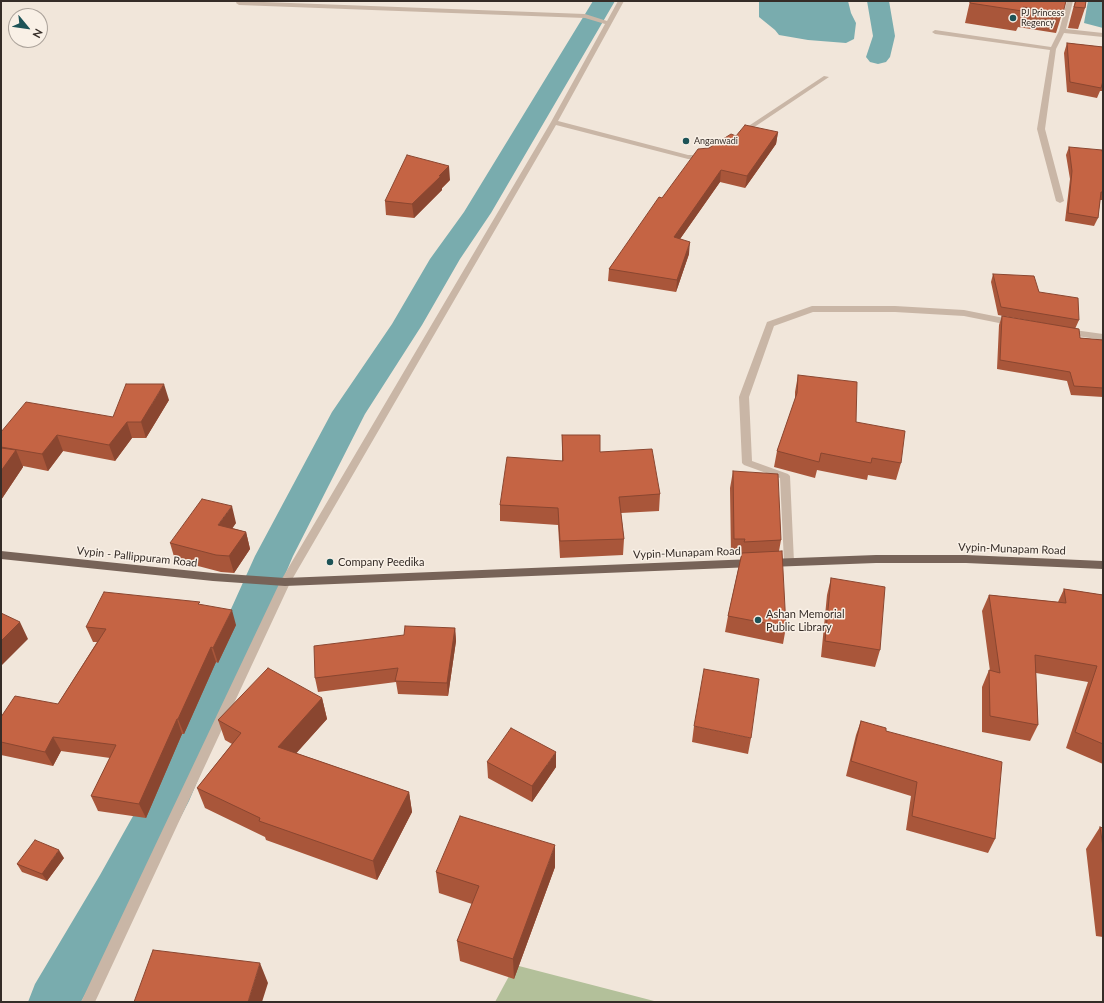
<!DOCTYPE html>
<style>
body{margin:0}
#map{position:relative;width:1104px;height:1003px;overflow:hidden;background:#f1e6da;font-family:Lato,sans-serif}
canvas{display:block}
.frame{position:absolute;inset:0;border:2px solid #352c27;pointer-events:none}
.north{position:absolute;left:8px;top:8px;width:40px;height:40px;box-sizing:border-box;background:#f9f0e6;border:1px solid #aba29a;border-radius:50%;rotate:119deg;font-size:11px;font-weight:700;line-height:16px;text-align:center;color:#352c27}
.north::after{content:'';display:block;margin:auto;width:14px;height:18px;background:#1d5357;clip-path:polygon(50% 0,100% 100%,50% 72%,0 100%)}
</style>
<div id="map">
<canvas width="1104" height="1003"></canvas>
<div class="frame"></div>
<div class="north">N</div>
</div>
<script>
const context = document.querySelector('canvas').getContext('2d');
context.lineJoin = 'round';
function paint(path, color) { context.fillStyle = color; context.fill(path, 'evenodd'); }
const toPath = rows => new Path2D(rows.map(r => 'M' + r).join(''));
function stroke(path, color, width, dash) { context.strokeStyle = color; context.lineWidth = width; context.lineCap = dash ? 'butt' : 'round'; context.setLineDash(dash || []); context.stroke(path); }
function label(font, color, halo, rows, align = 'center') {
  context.font = font + ' Lato,sans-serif'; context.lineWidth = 3; context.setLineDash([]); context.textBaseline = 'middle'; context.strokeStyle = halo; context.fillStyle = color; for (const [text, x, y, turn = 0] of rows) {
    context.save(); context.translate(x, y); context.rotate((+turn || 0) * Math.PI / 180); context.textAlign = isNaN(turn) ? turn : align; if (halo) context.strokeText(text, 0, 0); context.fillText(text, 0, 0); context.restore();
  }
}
paint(toPath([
 [515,965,658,1002,495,1002]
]), '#b3c09a');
paint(toPath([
 [759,1,848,1,851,13,856,23,854,39,846,43,808,40,779,35,775,30,759,17],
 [1088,1,1103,1,1103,28,1084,23]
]), '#79acae');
paint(toPath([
 [593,1,615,1,491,213,460,259,422,325,365,414,293,556,189,801,134,907,81,1002,28,1002,35,984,100,875,156,775,255,556,332,412,392,324,430,259,464,212,593,1],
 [867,1,889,1,895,36,890,57,886,62,878,64,870,62,866,57,873,36,867,1]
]), '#79acae');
paint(toPath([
 [237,1,585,14,607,21,618,1,624,1,558,121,688,155,705,155,709,157,705,159,688,159,556,125,290,583,95,1002,81,1002,280,582,551,122,605,24,585,18,239,5,236,3,237,1],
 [1067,1,1073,1,1066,29,1103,33,1103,37,1064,33,1056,49,1045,129,1064,201,1060,203,1056,201,1037,129,1050,50,935,34,932,32,935,30,1051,47,1059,31,1067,1],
 [824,76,829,77,744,134,738,133,824,76],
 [812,306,895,306,964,310,1014,320,1018,323,1014,326,964,316,895,312,813,312,774,326,749,397,752,461,788,474,790,476,794,562,793,565,789,566,785,565,784,562,780,478,744,465,742,463,739,397,767,322,812,306],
 [1067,329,1103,334,1103,340,1064,334,1063,332,1064,330,1067,329]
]), '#c9b6a6');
paint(toPath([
 [1,551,213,573,285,578,753,559,757,560,758,563,757,566,753,567,285,586,213,581,1,559,1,551],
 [876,555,966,555,1103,561,1103,569,966,563,876,563,769,567,765,566,764,563,765,560,769,559,876,555]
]), '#776358');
paint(toPath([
 [970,1,1066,1,1056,33,1018,27,1016,31,965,23],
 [1075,1,1086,1,1085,8,1078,29,1068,28],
 [1067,43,1103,47,1103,91,1100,91,1097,98,1067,92,1064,53],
 [778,132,776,144,745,188,720,182,680,239,689,254,676,292,608,281,609,269,662,198,709,148,736,136],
 [1069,147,1103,155,1103,200,1100,200,1098,218,1094,226,1065,221,1070,179,1066,155],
 [450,180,442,188,442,190,414,218,386,215,385,201],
 [993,274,1039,292,1079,320,1075,329,1080,338,1103,340,1103,397,1071,395,1067,381,997,369,999,325,1002,316,1059,326,998,315,991,282],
 [798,375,856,422,901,463,896,480,868,475,867,480,817,470,815,478,774,467,777,451,795,400,795,392],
 [169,400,146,438,132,438,115,461,63,451,48,471,23,466,23,467,1,500,1,432,113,417],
 [562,435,600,452,660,494,659,511,621,513,624,539,623,555,560,558,558,525,500,521,500,505,562,461],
 [733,471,781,540,779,551,786,627,783,644,725,632,728,616,741,556,731,555,730,488],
 [236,523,232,528,246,532,250,549,234,573,221,572,175,560,170,543],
 [831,578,880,650,875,667,821,657,827,595],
 [1064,589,1103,595,1103,764,1066,748,1088,682,1036,673,1038,725,1030,741,982,732,982,687,989,670,990,671,982,611,989,595,1058,602],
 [200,605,236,625,218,663,216,662,184,734,182,734,146,818,98,811,91,796,110,758,61,751,53,766,1,755,1,717,58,704,97,642,93,642,86,627],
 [455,628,456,641,448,696,398,694,396,682,318,692,315,678,404,635],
 [322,698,327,719,296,753,409,792,412,812,377,880,266,840,265,837,205,808,197,788,232,744,225,740,218,720],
 [861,721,886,731,995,839,988,853,906,830,911,796,846,776,856,735],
 [694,726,751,738,748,754,692,742],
 [487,762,556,767,532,802,488,778],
 [1100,827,1103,828,1103,937,1096,936,1086,849],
 [64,858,47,881,22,872,17,864],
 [555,867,514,979,460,961,457,941,472,904,439,893,436,872]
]), '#a9563a');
paint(toPath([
 [778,132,776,144,745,188,747,176],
 [449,166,450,180,442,188,442,190,414,218,412,204,439,176],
 [721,170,720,182,673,249,674,237],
 [690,242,689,254,676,292,677,280],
 [164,384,169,400,146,438,141,422],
 [127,422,132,438,115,461,109,445],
 [57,435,63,451,48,471,42,454],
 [16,450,23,467,1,500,1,471],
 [232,506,236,523,223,542,218,525],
 [246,532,250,549,234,573,229,556],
 [232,610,236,625,218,663,213,648],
 [20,622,28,639,1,666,1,641],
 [455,628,456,641,448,696,447,683],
 [211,647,216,662,184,734,178,719],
 [322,698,327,719,284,767,278,747],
 [177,719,182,734,146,818,139,804],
 [53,737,61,751,53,766,45,752],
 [556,752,556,767,532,802,532,786],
 [409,792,412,812,377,880,373,861],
 [555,845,555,867,514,979,513,959],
 [59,850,64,858,47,881,42,874],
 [260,963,268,983,262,1002,248,1002]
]), '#8a4630');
const building = toPath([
 [970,1,1066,1,1063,13,1023,7,1022,11,970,3,970,1],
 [1076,1,1086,1,1085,8,1074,7,1076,1],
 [1067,43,1103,47,1103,81,1101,88,1070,82,1067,43],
 [745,125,778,132,747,176,721,170,674,237,690,242,677,280,609,269,659,197,662,198,698,149,709,148,731,134,736,136,745,125],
 [1069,147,1102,150,1103,155,1103,192,1101,192,1098,218,1068,213,1072,171,1069,147],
 [407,155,449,166,439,176,441,176,412,204,385,201,407,155],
 [993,274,1034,276,1039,292,1078,298,1079,320,1001,307,993,274],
 [1002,316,1079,329,1080,338,1103,340,1103,388,1074,386,1070,372,1000,360,1002,316],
 [798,375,857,382,856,422,905,431,901,463,872,458,871,463,821,453,819,462,777,451,797,393,798,375],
 [126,384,164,384,141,422,127,422,109,445,57,435,42,454,1,447,1,432,26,402,113,417,126,384],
 [562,435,600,435,600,452,652,449,660,494,619,497,624,539,560,541,558,508,500,505,507,457,563,461,562,435],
 [1,448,16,450,1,471,1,448],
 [733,471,778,474,781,540,744,542,745,539,734,539,733,471],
 [202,499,232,506,218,525,246,532,229,556,216,555,170,543,202,499],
 [782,551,786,627,728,616,742,553,782,551],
 [831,578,885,587,880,650,825,641,831,578],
 [1064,589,1103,595,1103,744,1075,732,1097,666,1035,655,1038,725,990,716,989,670,1000,673,989,595,1066,603,1064,589],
 [104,592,200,602,198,604,232,610,213,648,211,647,178,719,177,719,139,804,91,796,116,745,53,737,45,752,1,742,1,717,15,696,58,704,106,629,86,627,104,592],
 [1,613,20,622,1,641,1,613],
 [405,626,455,628,447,683,395,681,398,668,315,678,314,646,404,635,405,626],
 [268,668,322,698,278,747,409,792,373,861,259,821,260,818,197,788,241,733,218,720,268,668],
 [704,669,759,679,751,738,694,726,704,669],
 [861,721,886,728,886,731,1002,762,995,839,912,816,917,782,851,761,861,721],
 [511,728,556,752,532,786,487,762,511,728],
 [460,816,555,845,513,959,457,941,479,886,436,872,460,816],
 [1100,827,1103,828,1103,847,1100,827],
 [35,840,59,850,42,874,17,864,35,840],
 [153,950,260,963,248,1002,134,1002,153,950]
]);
paint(building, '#c56444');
stroke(building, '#8a4630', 1);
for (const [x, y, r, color] of [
 [1013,18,4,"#1d5357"],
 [686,141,4,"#1d5357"],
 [330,562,4,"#1d5357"],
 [758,620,4,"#1d5357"]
]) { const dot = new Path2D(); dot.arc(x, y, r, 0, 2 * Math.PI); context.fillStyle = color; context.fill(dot); stroke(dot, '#f9f0e6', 1.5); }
label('9px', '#352c27', '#f9f0e6', [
 ["PJ Princess",1021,13],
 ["Regency",1021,23],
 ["Anganwadi",694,141]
], 'left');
label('11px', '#352c27', '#f9f0e6', [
 ["Vypin-Munapam Road",1012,549,2],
 ["Vypin-Munapam Road",687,553,-2],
 ["Vypin - Pallippuram Road",137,557,6]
]);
label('11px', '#352c27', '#f9f0e6', [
 ["Company Peedika",338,562],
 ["Ashan Memorial",766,614],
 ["Public Library",766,627]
], 'left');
</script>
